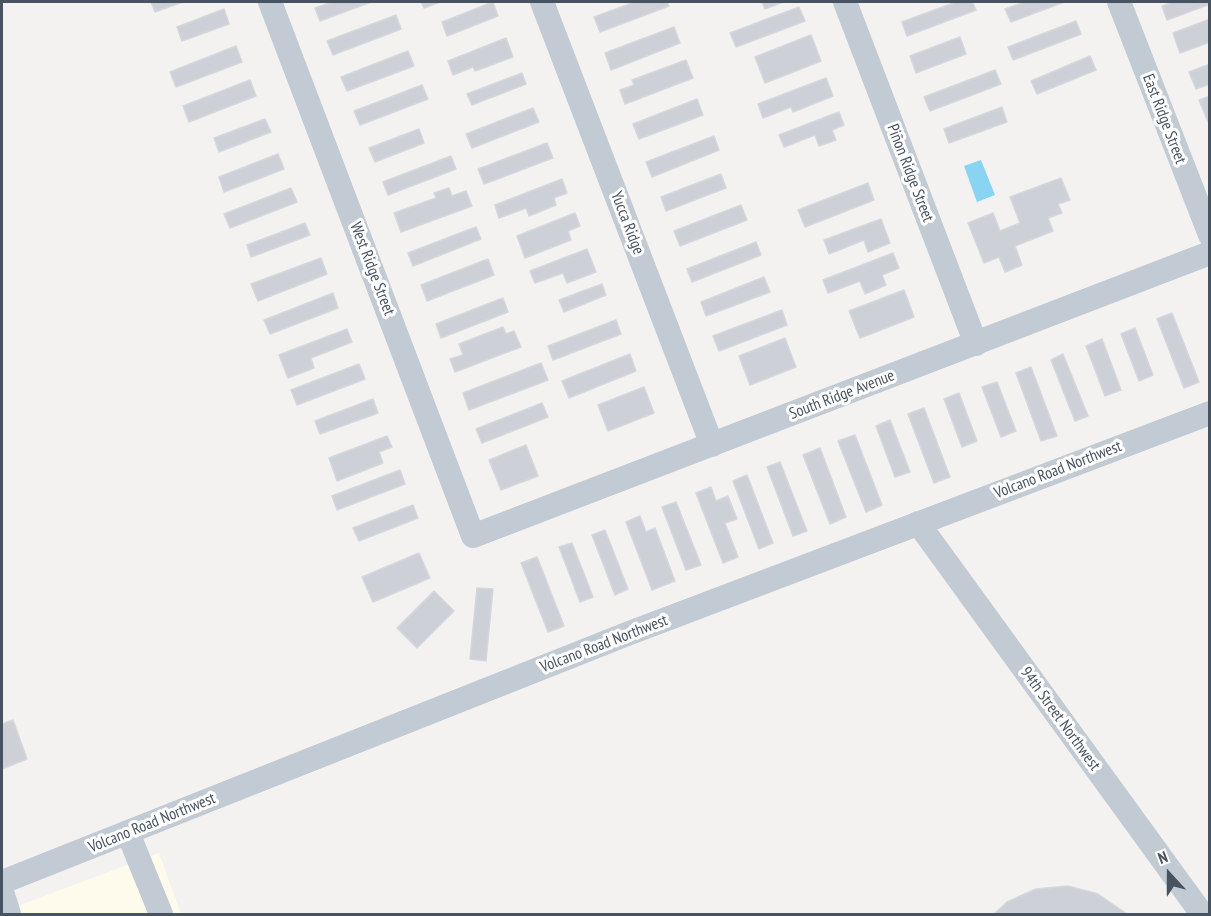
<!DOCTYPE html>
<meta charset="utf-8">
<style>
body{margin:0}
#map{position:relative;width:1211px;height:916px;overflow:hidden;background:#f4f2f1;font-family:"PT Sans Narrow",sans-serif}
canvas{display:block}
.frame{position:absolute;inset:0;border:3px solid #485361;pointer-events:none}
.north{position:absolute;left:1139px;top:844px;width:60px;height:60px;-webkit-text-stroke:4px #fff;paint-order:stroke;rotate:339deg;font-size:16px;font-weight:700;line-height:24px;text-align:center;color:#485361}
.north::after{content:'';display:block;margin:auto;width:21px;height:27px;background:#485361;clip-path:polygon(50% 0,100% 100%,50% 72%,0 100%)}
</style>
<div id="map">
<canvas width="1211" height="916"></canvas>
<div class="frame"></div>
<div class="north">N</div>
</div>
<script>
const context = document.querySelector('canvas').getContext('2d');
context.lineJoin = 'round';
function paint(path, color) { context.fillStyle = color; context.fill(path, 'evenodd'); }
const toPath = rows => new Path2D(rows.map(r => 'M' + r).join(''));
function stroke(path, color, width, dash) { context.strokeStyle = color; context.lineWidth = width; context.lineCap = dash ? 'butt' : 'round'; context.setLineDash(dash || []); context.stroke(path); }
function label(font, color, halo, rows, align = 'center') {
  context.font = font + ' "PT Sans Narrow",sans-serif'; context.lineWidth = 6; context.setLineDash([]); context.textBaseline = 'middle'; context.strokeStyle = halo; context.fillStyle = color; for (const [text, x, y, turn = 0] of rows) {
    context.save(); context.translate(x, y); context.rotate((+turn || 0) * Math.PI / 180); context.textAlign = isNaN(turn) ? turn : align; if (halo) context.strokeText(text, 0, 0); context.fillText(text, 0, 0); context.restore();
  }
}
paint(toPath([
 [159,853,181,914,2,914,2,912]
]), '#fefaec');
paint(toPath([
 [981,160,995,195,977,202,964,166]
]), '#89d4f3');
const building = toPath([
 [151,2,183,2,155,12,151,2],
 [332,2,371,2,320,21,315,8,332,2],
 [421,2,440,2,424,8,421,2],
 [493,2,498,16,447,36,442,22,493,2],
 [635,2,667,2,669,6,600,32,594,17,635,2],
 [762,2,783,2,765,9,762,2],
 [956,2,972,2,976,10,907,36,902,22,956,2],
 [1025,2,1064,2,1011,22,1005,9,1025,2],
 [1173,2,1210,2,1210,4,1167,20,1162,6,1173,2],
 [799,7,805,21,736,47,730,33,799,7],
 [224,9,229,24,182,41,177,27,224,9],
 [396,15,401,29,333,55,327,41,396,15],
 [1210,19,1210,42,1180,53,1173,33,1210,19],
 [1076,21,1081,34,1013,60,1008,47,1076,21],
 [674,27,680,43,611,70,605,53,674,27],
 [811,35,821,61,765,83,755,57,811,35],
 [960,37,966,54,916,73,910,56,960,37],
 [506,38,513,57,475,71,473,67,453,75,448,61,506,38],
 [236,46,242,62,176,87,170,72,236,46],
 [408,51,414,66,347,91,341,77,408,51],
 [1090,56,1096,70,1037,94,1031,81,1090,56],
 [686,60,693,78,625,104,620,90,634,85,632,80,686,60],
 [1210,64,1210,84,1196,89,1189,72,1210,64],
 [995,70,1001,84,930,111,924,97,995,70],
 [522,73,526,84,472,105,467,94,522,73],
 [826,78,833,96,793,112,791,107,763,118,758,104,826,78],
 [250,80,256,96,189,122,183,106,250,80],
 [422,85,428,99,360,125,354,111,422,85],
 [1210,96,1210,123,1209,124,1199,100,1210,96],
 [697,99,703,115,639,139,633,124,697,99],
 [1002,107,1007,122,949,143,944,129,1002,107],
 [533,108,539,122,472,148,466,134,533,108],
 [839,112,844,125,832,130,836,140,819,146,815,135,784,147,779,135,839,112],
 [265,119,271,132,219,152,214,138,265,119],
 [419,129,424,143,375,162,369,148,419,129],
 [714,136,719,150,652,177,646,162,714,136],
 [547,143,553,158,484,184,478,169,547,143],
 [278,154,284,169,224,192,219,177,278,154],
 [451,156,456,169,388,195,383,182,451,156],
 [721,174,726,188,666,211,661,197,721,174],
 [1061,178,1070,200,1058,204,1062,213,1048,218,1053,231,1015,246,1022,265,1005,272,999,257,984,263,968,223,993,213,1000,231,1020,223,1010,197,1061,178],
 [562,179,567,193,554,198,556,205,529,216,526,208,499,218,495,205,562,179],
 [868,183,874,200,805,227,798,210,868,183],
 [291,188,297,202,230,228,224,214,291,188],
 [449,188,452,196,466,191,472,206,401,232,394,213,436,198,434,193,449,188],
 [741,205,747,220,680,246,674,231,741,205],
 [575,213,580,226,568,231,571,240,525,258,517,236,575,213],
 [881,219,890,243,868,252,864,240,829,254,824,240,881,219],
 [305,223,310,235,251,257,247,245,305,223],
 [476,227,481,239,413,266,408,253,476,227],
 [756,242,761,255,692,282,687,269,756,242],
 [587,249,596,272,567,283,563,273,535,283,530,271,587,249],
 [893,253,899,268,882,275,886,285,865,294,860,281,828,293,823,280,893,253],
 [321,258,327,274,258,301,251,284,321,258],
 [488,259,494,275,427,301,421,285,488,259],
 [764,277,770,292,706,316,701,302,764,277],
 [602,284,606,295,564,312,559,300,602,284],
 [904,290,914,317,860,338,849,311,904,290],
 [333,293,338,308,270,334,264,320,333,293],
 [503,298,508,312,441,338,436,324,503,298],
 [782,310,787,325,719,351,713,336,782,310],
 [1172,313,1199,382,1184,388,1157,319,1172,313],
 [616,320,621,334,553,360,548,346,616,320],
 [503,327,506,334,514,331,521,347,455,372,450,359,463,355,459,344,503,327],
 [1135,328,1153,375,1139,381,1121,334,1135,328],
 [347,329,352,342,311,358,314,368,288,378,279,355,347,329],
 [785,338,796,367,750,385,739,356,785,338],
 [1102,339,1121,390,1105,396,1086,346,1102,339],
 [630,354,636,371,569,398,562,381,630,354],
 [1063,354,1088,416,1075,421,1051,360,1063,354],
 [541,363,548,380,469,410,463,393,541,363],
 [359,364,365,379,297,405,291,390,359,364],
 [1031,367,1057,436,1041,441,1016,373,1031,367],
 [997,382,1016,431,1001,437,982,387,997,382],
 [644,387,654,413,608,431,598,405,644,387],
 [959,393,977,441,962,447,944,399,959,393],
 [373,399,378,413,320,434,315,421,373,399],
 [542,403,548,417,482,443,476,429,542,403],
 [924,408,950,477,934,483,908,414,924,408],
 [890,420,910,472,895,477,876,426,890,420],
 [855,435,882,505,866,512,838,441,855,435],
 [387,436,392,447,379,452,383,463,337,481,329,458,387,436],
 [526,445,538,476,501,490,489,460,526,445],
 [820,448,846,517,830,524,803,455,820,448],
 [780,462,807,531,793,536,767,467,780,462],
 [400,470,405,484,337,510,332,496,400,470],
 [747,475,773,543,759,549,733,481,747,475],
 [711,487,716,501,728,496,737,519,725,523,738,557,723,563,696,493,711,487],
 [676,502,701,565,686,570,662,507,676,502],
 [413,505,418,518,359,541,353,528,413,505],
 [640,516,646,532,655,528,675,581,652,590,626,522,640,516],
 [605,530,628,589,615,595,592,535,605,530],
 [572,543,593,597,580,602,559,547,572,543],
 [419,553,430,578,373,602,362,577,419,553],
 [537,557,564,626,548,632,521,563,537,557],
 [477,588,493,589,486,661,470,659,477,588],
 [434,591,454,611,417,648,397,628,434,591],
 [13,720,27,759,2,769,2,724,13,720],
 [1068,886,1098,894,1127,914,994,914,1007,902,1036,889,1068,886]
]);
paint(building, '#cdd0d7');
stroke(building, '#d5d7dd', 1.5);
stroke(toPath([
 [270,2,473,536,1210,253],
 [542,2,712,445],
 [845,2,976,344],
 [1119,2,1210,235],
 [918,523,1202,914],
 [128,833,161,914],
 [2,882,627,634,1210,413],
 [2,892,9,914]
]), '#c2cad4', 24);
label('16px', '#485361', '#fff', [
 ["East Ridge Street",1164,119,69],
 ["Piñon Ridge Street",910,173,69],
 ["Yucca Ridge",627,223,69],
 ["West Ridge Street",372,269,69],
 ["South Ridge Avenue",842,395,-21],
 ["Volcano Road Northwest",1058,470,-21],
 ["Volcano Road Northwest",604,644,-21],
 ["94th Street Northwest",1060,719,54],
 ["Volcano Road Northwest",152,823,-22]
]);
</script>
